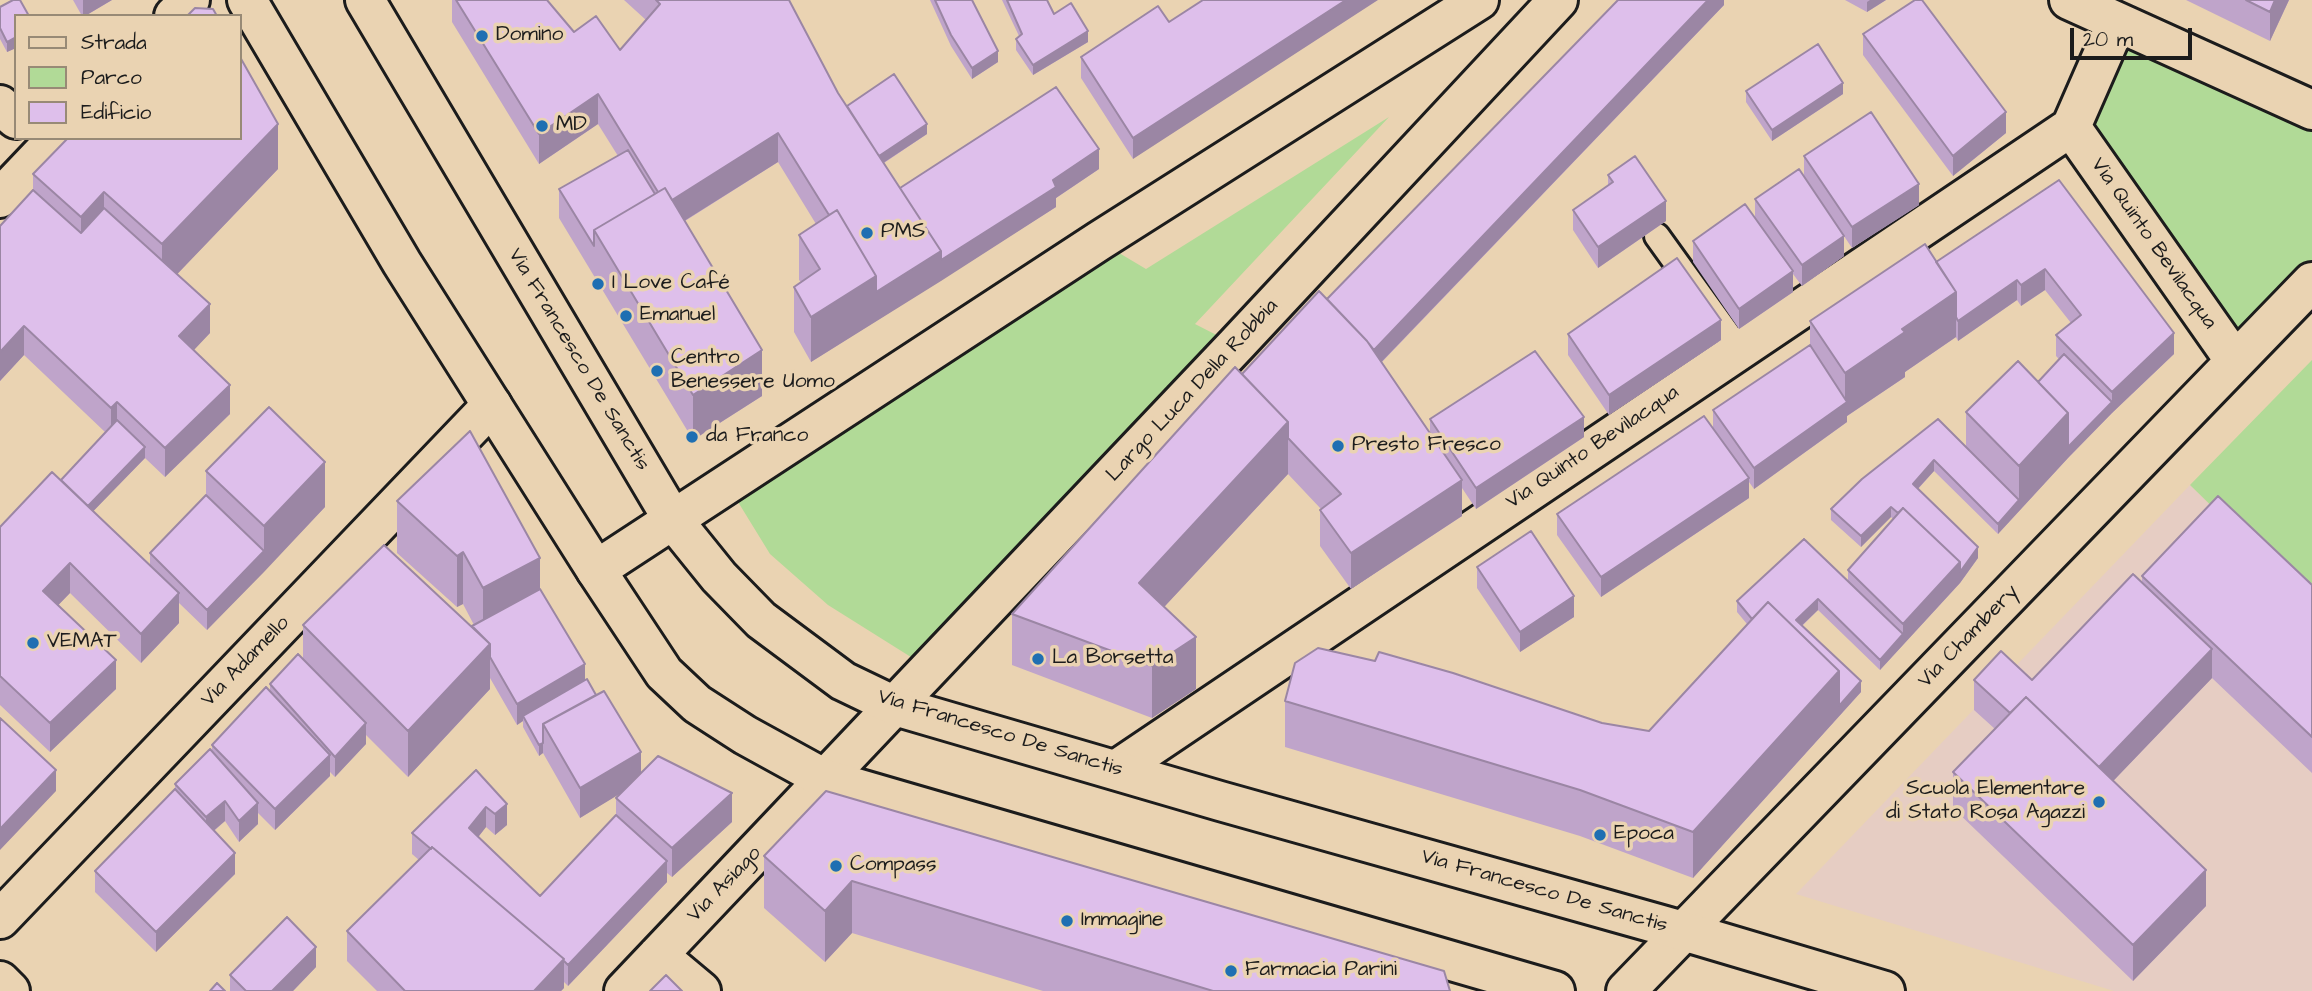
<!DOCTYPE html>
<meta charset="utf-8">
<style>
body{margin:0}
#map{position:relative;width:2312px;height:991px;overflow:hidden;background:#ead3b2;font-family:"Architects Daughter",sans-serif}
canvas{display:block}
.legend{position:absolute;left:14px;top:14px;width:228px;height:126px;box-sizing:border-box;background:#ead3b2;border:2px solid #988a76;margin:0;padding:9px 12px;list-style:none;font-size:21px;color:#1c1c1c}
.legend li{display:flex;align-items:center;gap:14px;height:35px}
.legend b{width:35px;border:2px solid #988a76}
.scale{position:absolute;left:2070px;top:28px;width:122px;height:32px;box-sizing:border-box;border:4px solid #1c1c1c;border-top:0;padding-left:9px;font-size:21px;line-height:24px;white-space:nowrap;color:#1c1c1c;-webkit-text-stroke:5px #ead3b2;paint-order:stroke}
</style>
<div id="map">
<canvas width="2312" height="991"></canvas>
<ul class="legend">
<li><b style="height:9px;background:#ead3b2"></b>Strada</li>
<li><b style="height:19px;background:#b1da97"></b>Parco</li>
<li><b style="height:19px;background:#debfeb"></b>Edificio</li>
</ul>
<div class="scale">20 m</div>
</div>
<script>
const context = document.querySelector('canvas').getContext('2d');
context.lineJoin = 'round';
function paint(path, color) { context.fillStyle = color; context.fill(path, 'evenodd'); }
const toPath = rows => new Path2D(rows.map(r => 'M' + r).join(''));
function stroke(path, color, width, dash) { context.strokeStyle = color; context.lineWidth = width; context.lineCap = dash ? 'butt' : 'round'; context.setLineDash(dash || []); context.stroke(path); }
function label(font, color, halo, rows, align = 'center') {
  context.font = font + ' "Architects Daughter",sans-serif'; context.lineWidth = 7; context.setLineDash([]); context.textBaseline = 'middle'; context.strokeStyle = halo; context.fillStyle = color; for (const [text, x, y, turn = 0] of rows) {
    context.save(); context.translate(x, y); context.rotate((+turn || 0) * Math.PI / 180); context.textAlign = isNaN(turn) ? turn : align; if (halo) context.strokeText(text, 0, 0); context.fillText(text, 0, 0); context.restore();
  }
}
paint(toPath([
 [2190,485,2312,604,2312,991,2114,991,1796,894]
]), '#e6cdc3');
paint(toPath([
 [2117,22,2312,110,2312,282,2235,361,2071,127],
 [1389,117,1195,324,1236,345,930,669,828,605,770,554,727,484,1099,241,1146,269],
 [2312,360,2312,604,2190,485]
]), '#b1da97');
const service = toPath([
 [1657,236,1739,350]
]);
const minor = toPath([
 [2069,0,2312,110],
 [174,16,190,0],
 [0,105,16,119],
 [2071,127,2235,361],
 [0,198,57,138],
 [596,570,1099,241,1479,0],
 [1116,770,2071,127,2117,22],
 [0,919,492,405],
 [658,955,701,991],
 [0,981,10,991],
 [624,991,1236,345,1558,0],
 [1626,991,2312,282]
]);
const secondary = toPath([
 [247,0,402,263,596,570,664,673,697,704,745,735,825,779,1555,991],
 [365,0,673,520,719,577,761,620,843,681,895,706,1220,801,1683,931,1885,991]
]);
stroke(service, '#1c1c1c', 30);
stroke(minor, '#1c1c1c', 44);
stroke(secondary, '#1c1c1c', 44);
stroke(service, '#ead3b2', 24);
stroke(minor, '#ead3b2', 38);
stroke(secondary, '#ead3b2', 38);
paint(toPath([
 [73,0,112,0,85,16,82,16],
 [452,0,547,0,574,32,620,50,646,20,624,0,789,0,838,93,847,106,927,134,884,163,900,188,1099,169,1056,198,1056,207,811,362,794,332,794,287,801,282,799,280,799,235,816,224,778,162,685,221,762,396,693,440,559,218,559,189,618,156,598,124,539,164,452,22],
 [930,0,972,0,998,62,972,79,951,46],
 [1002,0,1047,0,1054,14,1088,42,1033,75,1016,50,1016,39,1019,36],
 [1724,0,1724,5,1382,362,1430,433,1430,419,1584,437,1476,509,1462,488,1462,516,1351,589,1320,546,1320,510,1321,509,1288,474,1164,607,1196,689,1152,718,1012,665,1012,614,1242,374,1327,299],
 [1845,0,1886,0,1867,12],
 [2186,0,2289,0,2270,41],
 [0,7,16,16,16,48,7,52,0,39],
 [1169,22,1133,159,1081,78,1081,57],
 [1863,34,2006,133,1953,176,1863,55],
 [1746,91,1843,94,1772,141,1746,102],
 [1804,156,1919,205,1852,248,1824,206,1844,256,1802,286,1793,274,1793,292,1739,329,1693,262,1693,241,1755,218,1755,199,1804,176],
 [278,169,177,274,210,333,193,350,230,414,165,477,145,458,93,511,150,565,150,553,206,495,206,471,325,507,207,630,179,603,179,623,141,663,70,593,58,605,116,689,50,752,0,705,0,527,61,480,105,432,24,355,0,381,0,226,33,190,33,174],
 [1608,175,1666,221,1598,268,1573,230,1573,210,1608,186],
 [2059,180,2174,354,2112,413,2068,458,1998,534,1934,471,1918,489,1978,558,1960,583,1880,670,1818,610,1802,626,1861,692,1693,878,1580,836,1285,747,1285,701,1602,723,1649,731,1747,624,1737,612,1737,601,1848,581,1848,570,1893,519,1891,517,1861,547,1831,520,1831,509,1862,479,1966,447,1966,412,2038,382,2059,359,2056,356,2056,335,2071,323,2045,290,2021,306,2017,300,1958,341,1956,337,1905,372,1905,377,1847,416,1847,422,1754,489,1749,482,1749,498,1601,597,1557,535,1557,514,1713,428,1713,410,1810,345,1810,321,1936,262],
 [1568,334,1721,340,1609,415,1568,355],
 [397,501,540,589,585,681,641,772,732,822,672,877,667,873,667,882,568,986,564,982,564,988,561,991,377,991,347,961,347,931,419,860,412,854,412,833,476,770,507,825,495,835,486,827,478,837,540,896,616,815,616,798,620,793,580,818,543,753,539,756,523,727,523,721,517,725,490,678,490,689,408,777,366,735,366,744,335,777,330,772,330,776,275,830,258,813,258,824,239,842,225,821,214,831,235,874,156,952,95,892,95,871,175,790,175,784,212,751,212,745,270,690,270,684,303,659,303,625,472,627,474,625,463,604,457,607,397,553],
 [1477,567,1574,617,1520,652,1477,588],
 [2142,576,2312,585,2312,773,2212,678,2113,781,2206,906,2133,981,1953,808,1953,772,1995,729,1974,710,1974,680,2032,680,2142,583],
 [764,856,1450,991,1043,991,852,933,825,962,764,908],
 [316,967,293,991,230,991,230,975]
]), '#bfa4ca');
paint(toPath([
 [83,0,112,0,85,16,83,16],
 [1346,0,1378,0,1133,159,1133,138],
 [1708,0,1724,0,1724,5,1367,377,1367,357],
 [1870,0,1886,0,1867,12,1867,2],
 [2275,0,2289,0,2270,41,2270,12],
 [1088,31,1088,42,1033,75,1033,65],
 [16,37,16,48,7,52,7,42],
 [998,51,998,62,972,79,972,68],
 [1843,83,1843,94,1772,141,1772,130],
 [598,94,598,124,539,164,539,134],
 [2006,112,2006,133,1953,176,1953,156],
 [278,124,278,169,162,290,162,244],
 [927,124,927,134,871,171,871,161],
 [778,133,778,162,665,233,665,204],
 [1099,149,1099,169,1056,198,1056,207,941,281,941,260,1053,180],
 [1919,184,1919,205,1852,248,1852,227],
 [104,192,104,237,81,263,81,217],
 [1666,201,1666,221,1598,268,1598,247],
 [1844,236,1844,256,1802,286,1802,265],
 [941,251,941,281,811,362,811,317,876,276],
 [2045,269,2045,290,2021,306,2021,285],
 [1793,271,1793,292,1739,329,1739,309],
 [2017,280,2017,300,1958,341,1958,321],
 [1956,292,1956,337,1905,372,1905,377,1847,416,1847,422,1754,489,1754,468,1845,403,1845,373,1902,329],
 [210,304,210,333,179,366,179,336],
 [1721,320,1721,340,1609,415,1609,395],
 [24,326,24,355,0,381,0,352],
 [2174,333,2174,354,2112,413,2068,458,1998,534,1998,524,2019,500,2019,466,2068,413,2112,402,2112,392],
 [762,350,762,396,693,440,693,395],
 [230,385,230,414,165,477,165,448],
 [117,402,117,431,111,437,111,408],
 [1584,417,1584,437,1476,509,1476,488],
 [1288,422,1288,474,1139,634,1139,583],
 [145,447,145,458,78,527,78,516],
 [1934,460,1934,471,1913,494,1913,484],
 [325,462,325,507,264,572,264,526],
 [1749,478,1749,498,1601,597,1601,577],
 [1462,480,1462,516,1351,589,1351,553],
 [1891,507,1891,517,1861,547,1861,536],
 [1978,547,1978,558,1960,583,1880,670,1880,660,1903,634,1903,624,1960,562],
 [264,551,264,572,207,630,207,610],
 [463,552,463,604,457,607,457,556],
 [540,558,540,610,483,640,483,588],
 [70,563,70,593,43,621,43,591],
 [179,593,179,623,141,663,141,634],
 [1574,596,1574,617,1520,652,1520,632],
 [1818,599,1818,610,1796,631,1796,620],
 [1196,637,1196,689,1152,718,1152,666],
 [490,644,490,689,408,777,408,731],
 [2212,649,2212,678,2095,800,2095,771],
 [116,660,116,689,50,752,50,723],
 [585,664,585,685,523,716,523,721,517,725,517,704],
 [1839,671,1861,681,1861,692,1693,878,1693,832],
 [366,723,366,744,335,777,335,757],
 [543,743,543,753,539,756,539,745],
 [641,752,641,781,580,818,580,788],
 [330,755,330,776,275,830,275,809],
 [56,770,56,791,0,850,0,829],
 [732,793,732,822,672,877,672,848],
 [225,801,225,821,206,837,206,817],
 [258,803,258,824,239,842,239,821],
 [507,804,507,825,495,835,495,814],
 [486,807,486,827,469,849,469,828],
 [235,853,235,874,156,952,156,932],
 [667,861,667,882,568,986,568,965],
 [2206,870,2206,906,2133,981,2133,945],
 [852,881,852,933,825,962,825,911],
 [316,947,316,967,293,991,272,991],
 [564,959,564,988,561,991,534,991]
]), '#9b86a4');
const building = toPath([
 [13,0,20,0,29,16,16,16,16,37,7,42,0,28,0,7,13,0],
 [456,0,547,0,574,32,596,16,620,50,660,4,656,0,789,0,838,93,941,251,876,292,876,276,837,210,829,215,778,133,672,200,665,188,658,192,598,94,539,134,456,0],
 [935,0,972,0,998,51,972,68,951,35,935,0],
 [1007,0,1047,0,1054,14,1071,3,1088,31,1033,65,1016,39,1022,34,1007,0],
 [1203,0,1346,0,1133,138,1081,57,1158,6,1169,22,1203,0],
 [1618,0,1708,0,1374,350,1367,341,1327,299,1618,0],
 [1915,0,1922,0,2006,112,1953,156,1863,34,1915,0],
 [2246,0,2275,0,2270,12,2246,0],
 [195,8,213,9,217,16,187,16,195,8],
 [1818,44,1843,83,1772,130,1746,91,1818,44],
 [240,57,278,124,162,244,104,192,81,217,33,174,68,138,240,138,240,57],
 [894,74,927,124,879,156,847,106,894,74],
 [1056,87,1099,149,1053,180,1056,187,941,260,941,251,900,188,1056,87],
 [1871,112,1919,184,1852,227,1804,156,1871,112],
 [628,150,655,194,594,230,594,246,559,189,628,150],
 [1635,156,1666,201,1598,247,1573,210,1613,182,1608,175,1635,156],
 [1799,169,1844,236,1802,265,1755,199,1799,169],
 [2059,180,2174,333,2112,392,2056,335,2081,315,2045,269,2021,285,2017,280,1958,321,1956,317,1956,292,1936,262,2059,180],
 [665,188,762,350,693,395,594,230,665,188],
 [33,190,81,233,104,208,210,304,179,336,230,385,165,448,117,402,111,408,24,326,0,352,0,226,33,190],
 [1745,204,1793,271,1739,309,1693,241,1745,204],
 [837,210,876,276,811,317,794,287,820,269,799,235,837,210],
 [1925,244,1956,292,1902,329,1905,332,1845,373,1810,321,1925,244],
 [1677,258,1721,320,1609,395,1568,334,1677,258],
 [1319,291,1367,341,1462,480,1351,553,1320,510,1341,494,1288,438,1288,422,1242,374,1319,291],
 [1810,345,1847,402,1754,468,1713,410,1810,345],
 [1535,351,1584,417,1476,488,1430,419,1535,351],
 [2064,354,2112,402,2068,447,2068,413,2038,382,2064,354],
 [2018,361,2068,413,2019,466,1966,412,2018,361],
 [1235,367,1288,422,1139,583,1196,637,1152,666,1012,614,1235,367],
 [269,407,325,462,264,526,206,471,269,407],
 [1704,416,1749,478,1601,577,1557,514,1704,416],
 [1938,419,2019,500,1998,524,1934,460,1913,484,1978,547,1960,572,1960,562,1903,508,1898,513,1891,507,1861,536,1831,509,1862,479,1938,419],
 [117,420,145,447,88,506,61,480,117,420],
 [470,431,540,558,483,588,463,552,457,556,397,501,470,431],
 [52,472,179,593,141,634,70,563,43,591,116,660,50,723,0,676,0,527,52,472],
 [206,495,264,551,207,610,150,553,206,495],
 [2218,496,2312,585,2312,737,2142,576,2218,496],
 [1903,508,1960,562,1903,624,1848,570,1903,508],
 [1531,531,1574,596,1520,632,1477,567,1531,531],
 [1804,539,1903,634,1880,660,1818,599,1796,620,1861,681,1839,706,1839,671,1768,602,1752,619,1737,601,1804,539],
 [384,545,490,644,408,731,303,625,384,545],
 [2133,574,2212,649,2099,767,2026,697,2010,713,1974,680,2001,651,2032,680,2133,574],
 [540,589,585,664,517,704,490,657,490,644,472,626,540,589],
 [1768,602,1839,671,1693,832,1580,790,1285,701,1295,663,1318,648,1375,661,1379,652,1453,673,1602,723,1649,731,1768,602],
 [298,654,366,723,335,757,270,684,298,654],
 [587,679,596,695,543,724,543,743,539,745,523,716,587,679],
 [266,687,330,755,275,809,212,745,266,687],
 [604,691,641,752,580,788,543,724,604,691],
 [2026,697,2206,870,2133,945,1953,772,2026,697],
 [0,718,56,770,0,829,0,718],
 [210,749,258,803,239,821,225,801,206,817,175,784,210,749],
 [658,756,732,793,672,848,616,798,658,756],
 [476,770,507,804,495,814,486,807,469,828,540,896,616,815,667,861,568,965,563,960,564,959,432,847,431,849,412,833,476,770],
 [175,789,235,853,156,932,95,871,175,789],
 [826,791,1444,971,1450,991,1213,991,852,881,825,911,764,856,826,791],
 [432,847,564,959,534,991,405,991,347,931,432,847],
 [287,917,316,947,272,991,246,991,230,975,287,917],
 [666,975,682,991,650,991,666,975],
 [217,983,225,991,210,991,217,983]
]);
paint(building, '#debfeb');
stroke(building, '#9b86a4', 2);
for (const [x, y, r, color] of [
 [482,36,7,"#1f6fb2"],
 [542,126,7,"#1f6fb2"],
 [867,233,7,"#1f6fb2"],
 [598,284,7,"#1f6fb2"],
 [626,316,7,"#1f6fb2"],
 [657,371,7,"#1f6fb2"],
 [692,437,7,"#1f6fb2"],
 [1338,446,7,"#1f6fb2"],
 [33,643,7,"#1f6fb2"],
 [1038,659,7,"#1f6fb2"],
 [2099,802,7,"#1f6fb2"],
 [1600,835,7,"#1f6fb2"],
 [836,866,7,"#1f6fb2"],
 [1067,921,7,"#1f6fb2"],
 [1231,971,7,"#1f6fb2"]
]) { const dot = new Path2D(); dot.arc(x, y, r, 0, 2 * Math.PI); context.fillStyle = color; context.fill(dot); stroke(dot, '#ead3b2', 2.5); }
label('21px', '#1c1c1c', '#ead3b2', [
 ["Domino",496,36],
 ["MD",556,126],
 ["PMS",881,233],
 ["I Love Café",612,284],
 ["Emanuel",640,316],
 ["Centro",671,359],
 ["Benessere Uomo",671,383],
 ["da Franco",706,437],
 ["Presto Fresco",1352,446],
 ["VEMAT",47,643],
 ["La Borsetta",1052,659],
 ["Scuola Elementare",2085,790,"right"],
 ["di Stato Rosa Agazzi",2085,814,"right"],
 ["Epoca",1614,835],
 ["Compass",850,866],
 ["Immagine",1081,921],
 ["Farmacia Parini",1245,971]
], 'left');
label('21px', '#1c1c1c', '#ead3b2', [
 ["Via Quinto Bevilacqua",2153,244,55],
 ["Via Francesco De Sanctis",578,360,59],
 ["Largo Luca Della Robbia",1193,391,-47],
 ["Via Quinto Bevilacqua",1593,448,-34],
 ["Via Chambery",1969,637,-46],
 ["Via Adamello",246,662,-46],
 ["Via Francesco De Sanctis",1000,734,17],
 ["Via Asiago",725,885,-46],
 ["Via Francesco De Sanctis",1544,892,16]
]);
</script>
